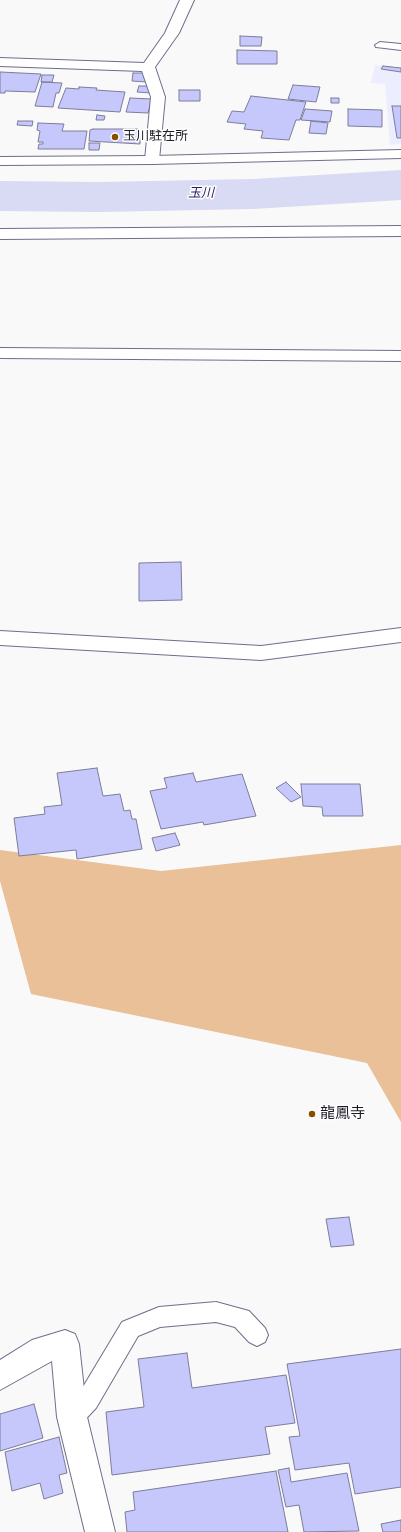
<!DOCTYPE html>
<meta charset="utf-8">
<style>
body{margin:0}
canvas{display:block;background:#f9f9f9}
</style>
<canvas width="401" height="1532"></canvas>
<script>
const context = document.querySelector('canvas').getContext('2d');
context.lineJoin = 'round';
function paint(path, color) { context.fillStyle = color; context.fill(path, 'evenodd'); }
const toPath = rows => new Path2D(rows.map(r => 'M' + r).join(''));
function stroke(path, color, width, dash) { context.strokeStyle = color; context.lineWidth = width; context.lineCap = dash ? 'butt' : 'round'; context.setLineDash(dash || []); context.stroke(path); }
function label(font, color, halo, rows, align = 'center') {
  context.font = font + ' "Titillium Web","Noto Sans JP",sans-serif'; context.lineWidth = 3; context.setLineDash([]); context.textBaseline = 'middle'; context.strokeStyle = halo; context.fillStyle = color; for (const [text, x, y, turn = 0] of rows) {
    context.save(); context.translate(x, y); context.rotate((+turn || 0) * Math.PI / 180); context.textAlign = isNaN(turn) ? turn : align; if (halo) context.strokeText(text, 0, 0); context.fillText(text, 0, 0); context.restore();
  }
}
paint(toPath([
 [375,65,401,68,401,144,390,145,385,84,371,83]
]), '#ecedfe');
paint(toPath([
 [401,845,401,1122,367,1063,31,994,0,881,0,850,161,871]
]), '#e9c097');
paint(toPath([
 [401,170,401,200,253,209,99,212,0,211,0,181,99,182,253,179,401,170]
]), '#d9daf4');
const building = toPath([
 [240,36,262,37,261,46,240,46,240,36],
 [237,50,277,51,277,64,237,64,237,50],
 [383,66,401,68,401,72,381,69,383,66],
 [0,72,41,74,35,92,5,91,5,93,0,93,0,72],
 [133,73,149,73,147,82,132,81,133,73],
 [42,75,54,75,52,82,41,82,42,75],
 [42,82,62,83,59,93,56,93,53,107,35,106,42,82],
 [293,85,320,87,316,102,288,99,293,85],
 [139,86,152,86,151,93,137,92,139,86],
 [79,87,97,88,96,90,125,92,120,112,58,108,66,88,79,89,79,87],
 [179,90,200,90,200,101,179,101,179,90],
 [251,96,306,102,300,120,296,120,289,140,261,138,263,131,244,129,246,124,227,122,232,111,244,112,251,96],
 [130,98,152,99,148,113,126,112,130,98],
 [331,98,339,98,339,103,331,103,331,98],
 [392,106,401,106,401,138,397,138,392,106],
 [305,109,332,111,330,122,301,120,305,109],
 [348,109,382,110,382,127,348,126,348,109],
 [97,115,105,116,104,120,96,120,97,115],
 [18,121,33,121,32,126,17,125,18,121],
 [311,121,328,123,326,134,309,133,311,121],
 [38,123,64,124,62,131,87,131,84,149,38,149,39,144,43,144,43,142,38,142,40,131,37,130,38,123],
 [93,129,138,129,138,134,140,134,140,144,89,141,90,130,93,129],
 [89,143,100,143,99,150,89,150,89,143],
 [181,562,182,600,139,601,139,563,181,562],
 [97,768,103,796,120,794,124,811,130,810,132,819,136,819,142,849,77,859,76,850,19,856,14,818,45,814,44,807,62,805,57,773,97,768],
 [193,773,196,782,242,774,256,816,204,825,203,822,161,829,150,791,167,788,164,778,193,773],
 [286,782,301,797,291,802,276,788,286,782],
 [301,784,360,784,363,816,323,816,322,807,303,806,301,784],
 [175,833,180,845,156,851,152,838,175,833],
 [349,1217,354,1245,331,1247,326,1219,349,1217],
 [401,1349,401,1487,355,1494,349,1463,295,1470,289,1437,300,1436,287,1364,401,1349],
 [187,1353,192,1388,286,1375,295,1423,265,1427,270,1454,112,1475,106,1412,144,1407,138,1359,187,1353],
 [34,1404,43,1438,0,1451,0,1414,34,1404],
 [59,1437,67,1473,59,1475,63,1493,44,1499,40,1483,12,1491,5,1452,59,1437],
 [289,1468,291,1482,347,1473,359,1531,304,1532,299,1505,286,1507,278,1470,289,1468],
 [276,1471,288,1532,127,1532,125,1512,135,1510,133,1492,276,1471],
 [401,1520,401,1532,383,1532,381,1524,401,1520]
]);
paint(building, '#c6c7fb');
stroke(building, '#7c7d9b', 1);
const service = toPath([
 [380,42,401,44,401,50,376,47,375,45,380,42],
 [216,1302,249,1311,265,1328,268,1335,265,1342,257,1346,249,1342,235,1327,216,1322,160,1327,138,1336,96,1408,80,1425,72,1428,64,1425,61,1417,64,1409,80,1392,122,1322,159,1307,216,1302]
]);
const minor = toPath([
 [180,0,194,0,179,33,155,67,165,97,159,160,157,163,152,164,147,163,145,160,151,97,142,71,0,66,0,58,144,63,165,33,180,0],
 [401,226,401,236,0,239,0,229,401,226],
 [0,348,401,351,401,361,0,358,0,348],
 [401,628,401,642,261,660,0,645,0,631,261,646,401,628],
 [65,1330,75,1334,79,1344,87,1417,115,1532,85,1532,57,1417,52,1361,0,1390,0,1360,32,1340,65,1330]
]);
const tertiary = toPath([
 [401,150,401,158,152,164,0,165,0,157,152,156,401,150]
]);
stroke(service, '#6e6e8c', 2);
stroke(minor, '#6e6e8c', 2);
stroke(tertiary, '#6e6e8c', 2);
paint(service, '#fff');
paint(minor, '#fff');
paint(tertiary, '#fff');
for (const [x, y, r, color] of [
 [115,137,4,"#865000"],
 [312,1114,4,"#865000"]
]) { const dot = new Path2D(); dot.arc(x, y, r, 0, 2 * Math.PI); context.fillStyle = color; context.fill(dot); stroke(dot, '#fff', 1.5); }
label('13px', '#1c1c28', '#fff', [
 ["玉川駐在所",123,137]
], 'left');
label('italic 13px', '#281b63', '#fff', [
 ["玉川",201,194]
]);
label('15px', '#1c1c28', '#fff', [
 ["龍鳳寺",320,1114]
], 'left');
</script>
